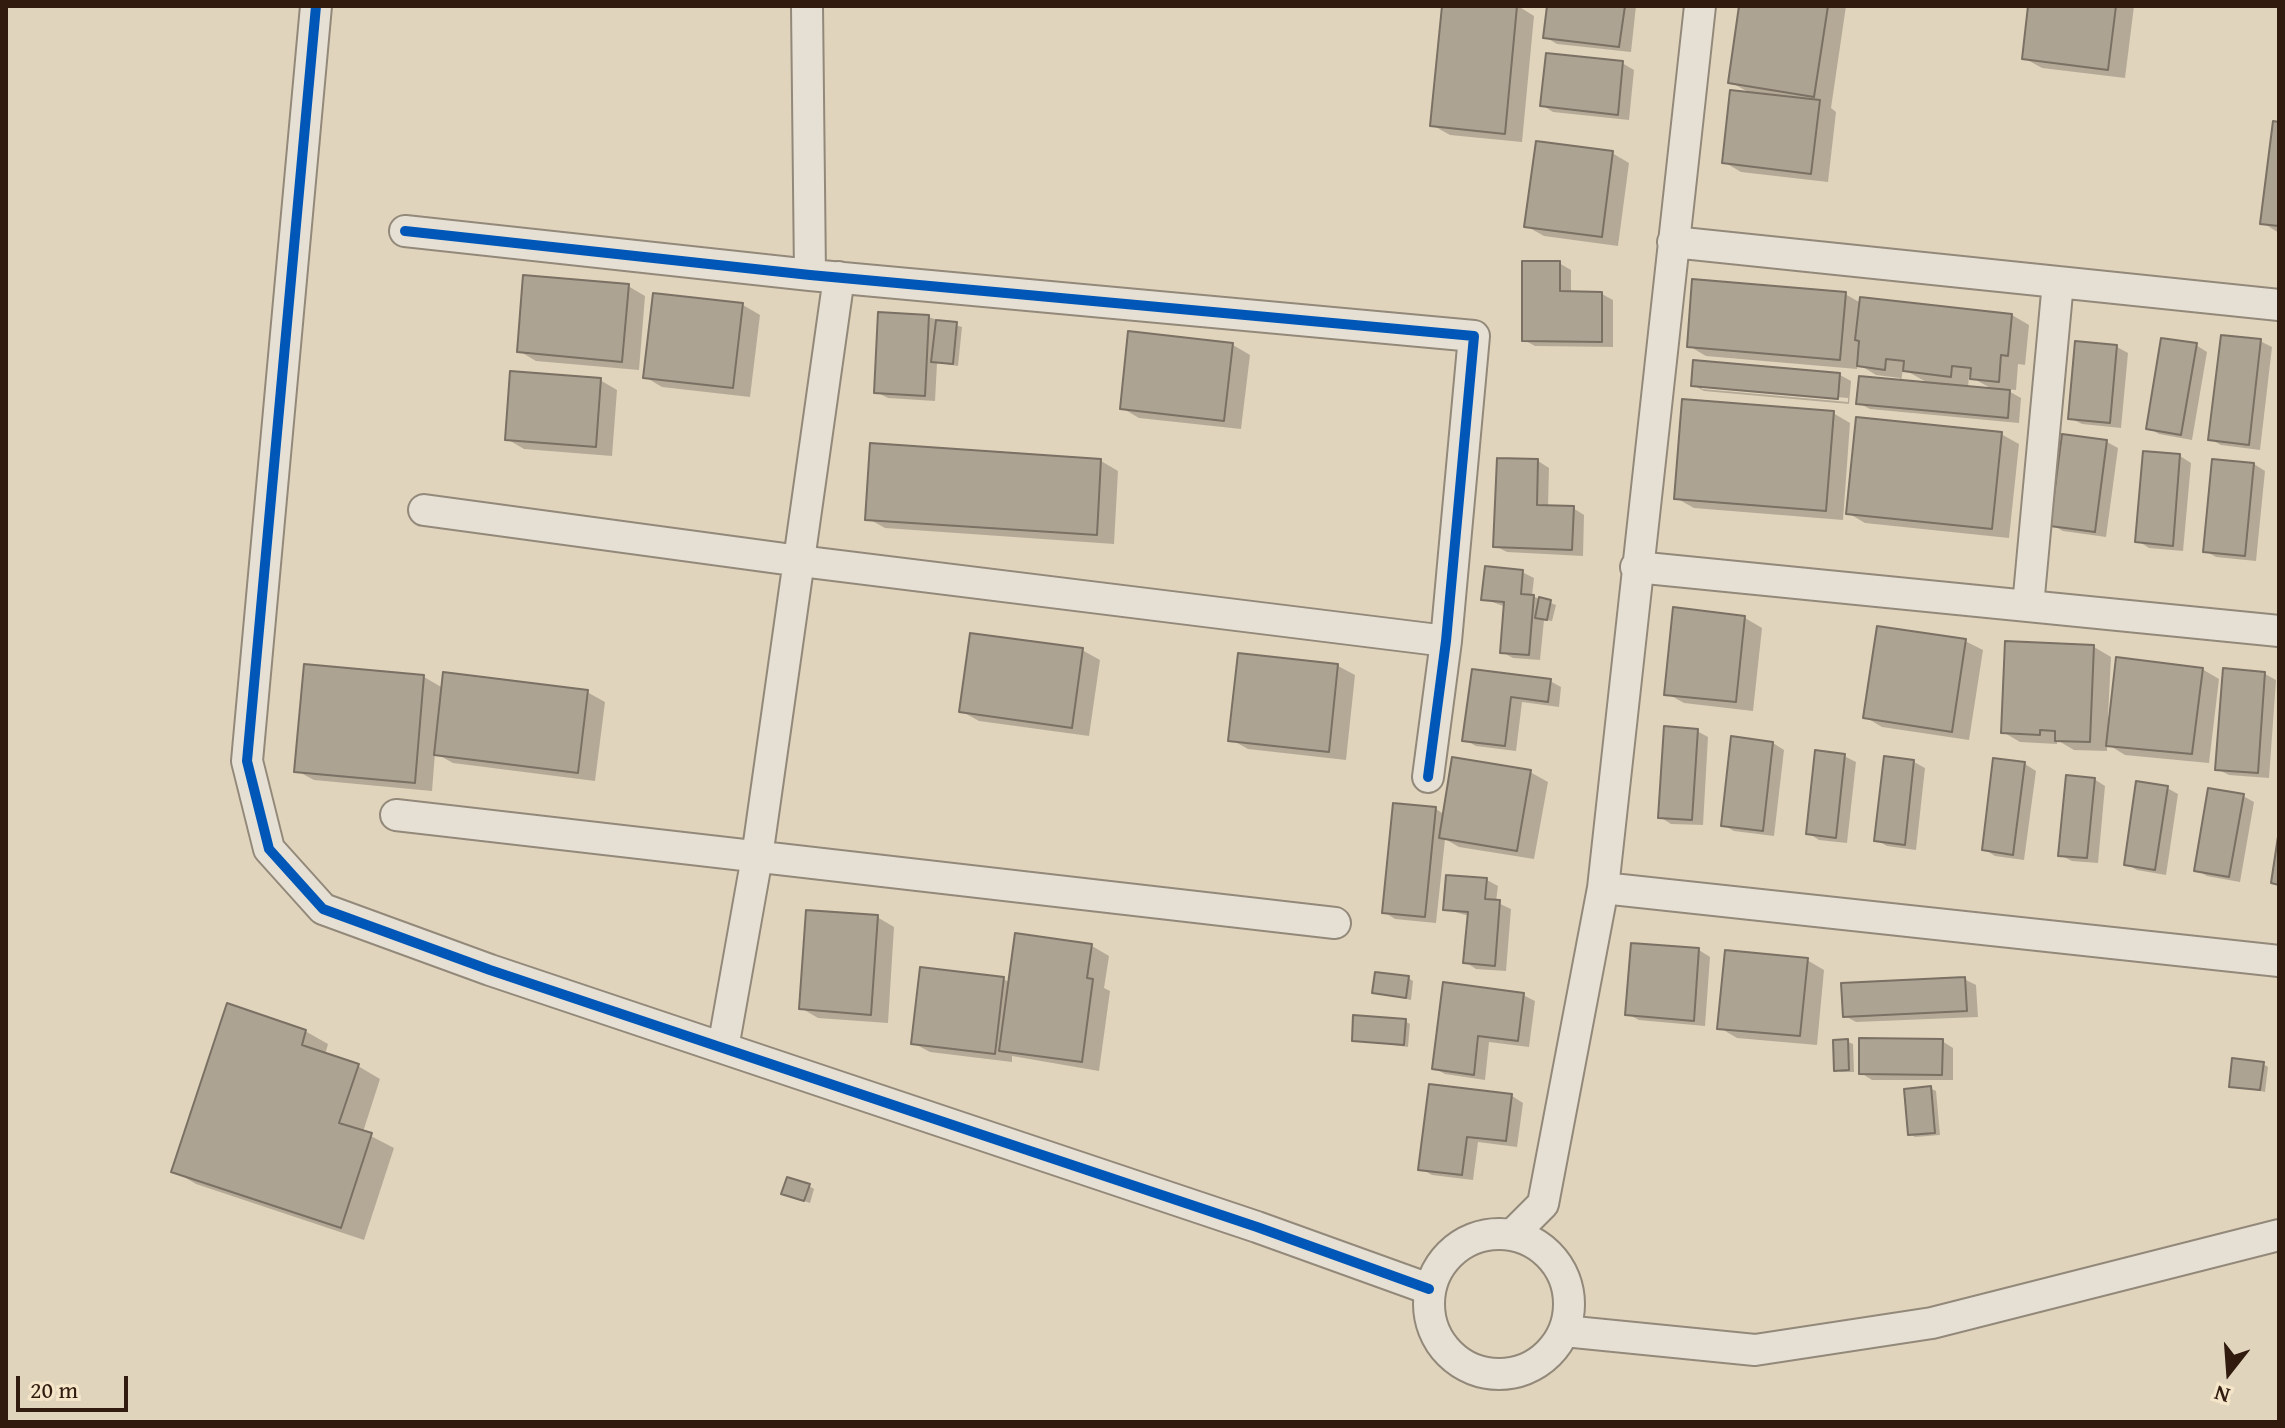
<!DOCTYPE html>
<style>
body{margin:0}
#map{position:relative;width:2285px;height:1428px;overflow:hidden;background:#e1d4bc;font-family:"Gentium Book Plus",serif}
canvas{display:block}
.frame{position:absolute;inset:0;border:8px solid #311b0f;pointer-events:none}
.north{position:absolute;left:2189px;top:1332px;width:80px;height:80px;-webkit-text-stroke:6px #f5e6ca;paint-order:stroke;rotate:197deg;font-size:22px;font-weight:700;line-height:32px;text-align:center;color:#311b0f}
.north::after{content:'';display:block;margin:auto;width:28px;height:36px;background:#311b0f;clip-path:polygon(50% 0,100% 100%,50% 72%,0 100%)}
.scale{position:absolute;left:16px;top:1376px;width:112px;height:36px;box-sizing:border-box;border:4px solid #311b0f;border-top:0;padding-left:10px;font-size:24px;line-height:28px;white-space:nowrap;color:#311b0f;-webkit-text-stroke:6px #f5e6ca;paint-order:stroke}
</style>
<div id="map">
<canvas width="2285" height="1428"></canvas>
<div class="frame"></div>
<div class="north">N</div>
<div class="scale">20 m</div>
</div>
<script>
const context = document.querySelector('canvas').getContext('2d');
context.lineJoin = 'round';
function paint(path, color) { context.fillStyle = color; context.fill(path, 'evenodd'); }
const toPath = rows => new Path2D(rows.map(r => 'M' + r).join(''));
function stroke(path, color, width, dash) { context.strokeStyle = color; context.lineWidth = width; context.lineCap = dash ? 'butt' : 'round'; context.setLineDash(dash || []); context.stroke(path); }
paint(toPath([
 [1444,6,1518,6,1534,16,1522,142,1450,135,1432,125],
 [1549,6,1636,6,1631,52,1557,44,1545,37],
 [1741,6,1846,6,1831,108,1836,112,1828,182,1741,172,1724,162,1752,94,1730,82],
 [2030,6,2134,6,2125,78,2042,68,2024,58],
 [1622,63,1634,70,1629,120,1553,112,1542,105],
 [2279,124,2279,233,2263,223],
 [1612,153,1629,163,1618,246,1544,236,1526,226],
 [1559,263,1571,270,1571,293,1602,294,1613,300,1613,347,1535,346,1524,340],
 [628,286,645,296,639,370,536,361,519,351],
 [1845,294,1861,303,2012,315,2029,325,2025,365,2018,364,2016,390,2005,389,2021,398,2019,423,1870,409,1858,403,1900,382,1900,378,1876,375,1858,364,1857,369,1706,356,1689,346],
 [1903,369,1930,384,1901,382],
 [1969,376,1994,390,1968,388],
 [743,305,760,315,750,397,662,387,645,377],
 [928,317,962,327,958,366,937,363,935,401,888,398,876,392],
 [2260,341,2272,347,2260,450,2221,445,2210,439],
 [1233,345,1250,355,1241,429,1139,418,1122,408],
 [2196,345,2207,352,2192,440,2159,434,2148,428],
 [2117,347,2128,353,2121,428,2082,424,2070,418],
 [1840,375,1851,381,1849,404,1704,391,1693,385],
 [1702,385,1848,398,1848,402,1702,389],
 [600,380,617,390,612,456,524,449,507,439],
 [1833,413,1850,423,1843,520,1694,508,1676,498],
 [2001,434,2019,444,2009,538,1865,523,1848,513],
 [2107,442,2118,448,2106,537,2063,531,2052,525],
 [2180,456,2191,463,2183,551,2149,548,2138,541],
 [1101,461,1118,471,1114,544,885,528,867,518],
 [1538,461,1549,468,1548,507,1573,508,1584,515,1583,556,1507,552,1495,546],
 [2254,464,2265,471,2256,561,2216,557,2205,551],
 [1522,572,1534,578,1532,596,1556,605,1552,621,1544,620,1540,660,1513,658,1502,652,1506,607,1484,599],
 [1745,618,1762,628,1753,711,1684,703,1666,693],
 [1965,641,1983,650,1969,740,1882,727,1865,717],
 [2094,647,2111,657,2108,717,2202,669,2219,679,2209,763,2125,755,2107,744,2107,751,2074,750,2057,740,2057,744,2020,742,2003,732],
 [1082,650,1100,660,1089,736,979,721,961,711],
 [1338,666,1355,675,1346,760,1248,749,1230,739],
 [1473,671,1550,681,1561,687,1559,707,1522,702,1516,751,1476,746,1465,740],
 [2265,674,2276,680,2269,778,2229,775,2217,769],
 [424,677,443,688,587,692,605,702,595,781,453,763,435,753,432,791,314,780,297,771],
 [1697,731,1708,737,1703,825,1671,824,1660,817],
 [1733,739,1773,743,1784,750,1774,836,1734,831,1723,825],
 [1844,756,1856,762,1847,843,1819,840,1808,833],
 [1995,760,2025,764,2036,771,2024,860,1995,856,1984,849],
 [1914,762,1925,768,1916,850,1887,846,1876,840],
 [1530,772,1548,782,1534,859,1459,847,1445,839,1436,923,1395,919,1384,912,1436,809,1445,815],
 [2094,779,2105,786,2098,863,2072,861,2060,855],
 [2167,788,2178,794,2166,875,2137,870,2126,864],
 [2243,796,2254,802,2240,882,2207,876,2196,870],
 [1487,880,1498,886,1496,902,1511,909,1506,971,1476,969,1465,962,1469,916,1445,909],
 [877,917,894,927,888,1023,818,1018,801,1008],
 [1092,946,1109,956,1104,988,1110,991,1099,1071,1012,1056,1012,1062,930,1052,913,1043,1003,979,1011,983],
 [1699,950,1710,957,1705,1026,1639,1020,1627,1014],
 [1807,960,1824,970,1817,1045,1737,1038,1720,1028],
 [1408,978,1413,981,1411,1000,1374,992],
 [1964,979,1976,985,1978,1017,1856,1022,1845,1016],
 [1523,995,1535,1001,1529,1047,1489,1042,1485,1080,1445,1074,1434,1068],
 [1405,1021,1410,1024,1408,1047,1354,1040],
 [305,1031,328,1044,325,1055,358,1066,380,1079,363,1132,394,1148,364,1240,196,1184,174,1171],
 [1942,1041,1953,1048,1953,1080,1872,1080,1861,1073],
 [1848,1042,1853,1044,1854,1072,1841,1072,1836,1070],
 [2263,1064,2268,1067,2265,1092,2231,1085],
 [1930,1088,1936,1091,1940,1135,1915,1137,1910,1134],
 [1512,1096,1523,1103,1517,1147,1478,1142,1473,1180,1432,1175,1420,1168],
 [809,1186,814,1189,810,1203,789,1196]
]), '#0003');
const building = toPath([
 [1442,6,1517,6,1505,134,1430,126,1442,6],
 [1547,6,1625,6,1619,47,1543,38,1547,6],
 [1739,6,1828,6,1814,97,1728,83,1739,6],
 [2028,6,2116,6,2108,70,2022,59,2028,6],
 [1546,53,1623,61,1618,115,1540,106,1546,53],
 [1730,90,1820,100,1811,174,1722,163,1730,90],
 [2273,121,2279,122,2279,226,2260,224,2273,121],
 [1536,141,1613,151,1602,237,1524,227,1536,141],
 [1522,261,1560,261,1560,291,1602,292,1602,342,1522,341,1522,261],
 [523,275,629,284,622,362,517,352,523,275],
 [1692,279,1846,292,1840,360,1687,347,1692,279],
 [653,293,743,303,733,388,643,378,653,293],
 [1860,297,2012,314,2008,356,2001,355,1999,382,1970,379,1971,368,1952,366,1951,377,1903,371,1904,361,1886,359,1885,370,1857,366,1859,341,1855,340,1860,297],
 [878,312,929,315,925,396,874,393,878,312],
 [936,320,957,322,953,364,931,362,936,320],
 [1128,331,1233,343,1224,421,1120,409,1128,331],
 [2221,335,2261,339,2249,445,2208,440,2221,335],
 [2161,338,2197,343,2181,435,2146,429,2161,338],
 [2075,341,2117,345,2110,423,2068,419,2075,341],
 [1693,360,1840,373,1838,399,1691,386,1693,360],
 [510,371,601,378,596,447,505,440,510,371],
 [1859,376,2010,390,2008,418,1856,404,1859,376],
 [1682,399,1834,411,1826,511,1674,499,1682,399],
 [1856,417,2002,432,1992,529,1846,514,1856,417],
 [2062,434,2107,440,2095,532,2050,526,2062,434],
 [870,443,1101,459,1097,535,865,520,870,443],
 [2143,451,2180,454,2173,546,2135,542,2143,451],
 [1497,458,1538,459,1537,505,1574,506,1572,550,1493,547,1497,458],
 [2212,459,2254,463,2245,556,2203,552,2212,459],
 [1485,566,1523,570,1521,594,1534,595,1529,655,1500,653,1504,602,1481,600,1485,566],
 [1539,597,1551,600,1547,620,1535,618,1539,597],
 [1673,607,1745,616,1736,702,1664,695,1673,607],
 [1877,626,1966,639,1952,732,1863,718,1877,626],
 [970,633,1083,648,1072,728,959,712,970,633],
 [2005,641,2094,645,2090,742,2055,741,2055,731,2040,730,2040,735,2001,733,2005,641],
 [1238,653,1338,664,1329,752,1228,741,1238,653],
 [2116,657,2203,668,2192,754,2106,746,2116,657],
 [304,664,424,675,415,783,294,772,304,664],
 [2223,668,2265,672,2258,773,2215,770,2223,668],
 [1472,669,1551,679,1548,702,1511,697,1505,746,1462,741,1472,669],
 [443,672,588,690,578,773,434,755,443,672],
 [1664,726,1698,729,1692,820,1658,818,1664,726],
 [1731,736,1773,742,1763,831,1721,826,1731,736],
 [1815,750,1845,754,1836,838,1806,834,1815,750],
 [1884,756,1914,760,1905,845,1874,841,1884,756],
 [1452,757,1531,770,1517,851,1439,838,1452,757],
 [1993,758,2025,762,2013,855,1982,850,1993,758],
 [2066,775,2095,778,2087,858,2058,856,2066,775],
 [2136,781,2168,786,2155,870,2124,865,2136,781],
 [2208,788,2244,794,2229,877,2194,871,2208,788],
 [1393,803,1436,807,1425,917,1382,913,1393,803],
 [2279,830,2279,885,2271,883,2279,830],
 [1446,875,1487,878,1485,899,1500,900,1495,966,1463,963,1468,912,1443,910,1446,875],
 [806,910,878,915,871,1015,799,1009,806,910],
 [1015,933,1092,944,1087,978,1093,979,1082,1062,999,1051,1015,933],
 [1631,943,1699,948,1694,1021,1625,1015,1631,943],
 [1725,950,1808,958,1800,1036,1717,1029,1725,950],
 [920,967,1004,977,995,1054,911,1044,920,967],
 [1375,972,1409,976,1406,998,1372,993,1375,972],
 [1965,977,1967,1011,1843,1017,1841,983,1965,977],
 [1443,982,1524,993,1518,1041,1478,1036,1474,1075,1432,1069,1443,982],
 [227,1003,306,1030,302,1045,359,1064,339,1123,372,1133,341,1228,171,1172,227,1003],
 [1353,1015,1406,1019,1404,1045,1352,1041,1353,1015],
 [1859,1038,1943,1039,1942,1075,1859,1074,1859,1038],
 [1848,1039,1849,1070,1834,1071,1833,1040,1848,1039],
 [2232,1058,2264,1062,2260,1090,2229,1087,2232,1058],
 [1429,1084,1512,1094,1506,1141,1467,1137,1462,1175,1418,1170,1429,1084],
 [1931,1086,1935,1133,1908,1135,1904,1089,1931,1086],
 [787,1177,810,1184,804,1201,781,1194,787,1177]
]);
paint(building, '#ada393');
stroke(building, '#7a7063', 2);
const street = toPath([
 [316,6,247,761,269,849,323,909,490,970,1257,1227,1429,1289],
 [807,6,810,275],
 [405,231,810,275,1474,336,1446,641,1428,777],
 [1673,242,2279,305],
 [424,510,800,561,1446,641],
 [1636,567,2279,631],
 [2028,606,2058,282],
 [396,815,1335,923],
 [1603,888,2279,961],
 [723,1048,757,857,839,277],
 [1513,1234,1543,1204,1603,888,1700,6],
 '1429 1304a70 70 0 1 1 140 0a70 70 0 1 1-140 0Z',
 [1564,1331,1755,1350,1932,1323,2279,1235]
]);
stroke(street, '#93897a', 34);
stroke(street, '#e6e0d4', 30);
stroke(toPath([
 [316,6,247,761,269,849,323,909,490,970,1257,1227,1429,1289],
 [405,231,810,275,1474,336,1446,641,1428,777]
]), '#0057b8', 10);
</script>
